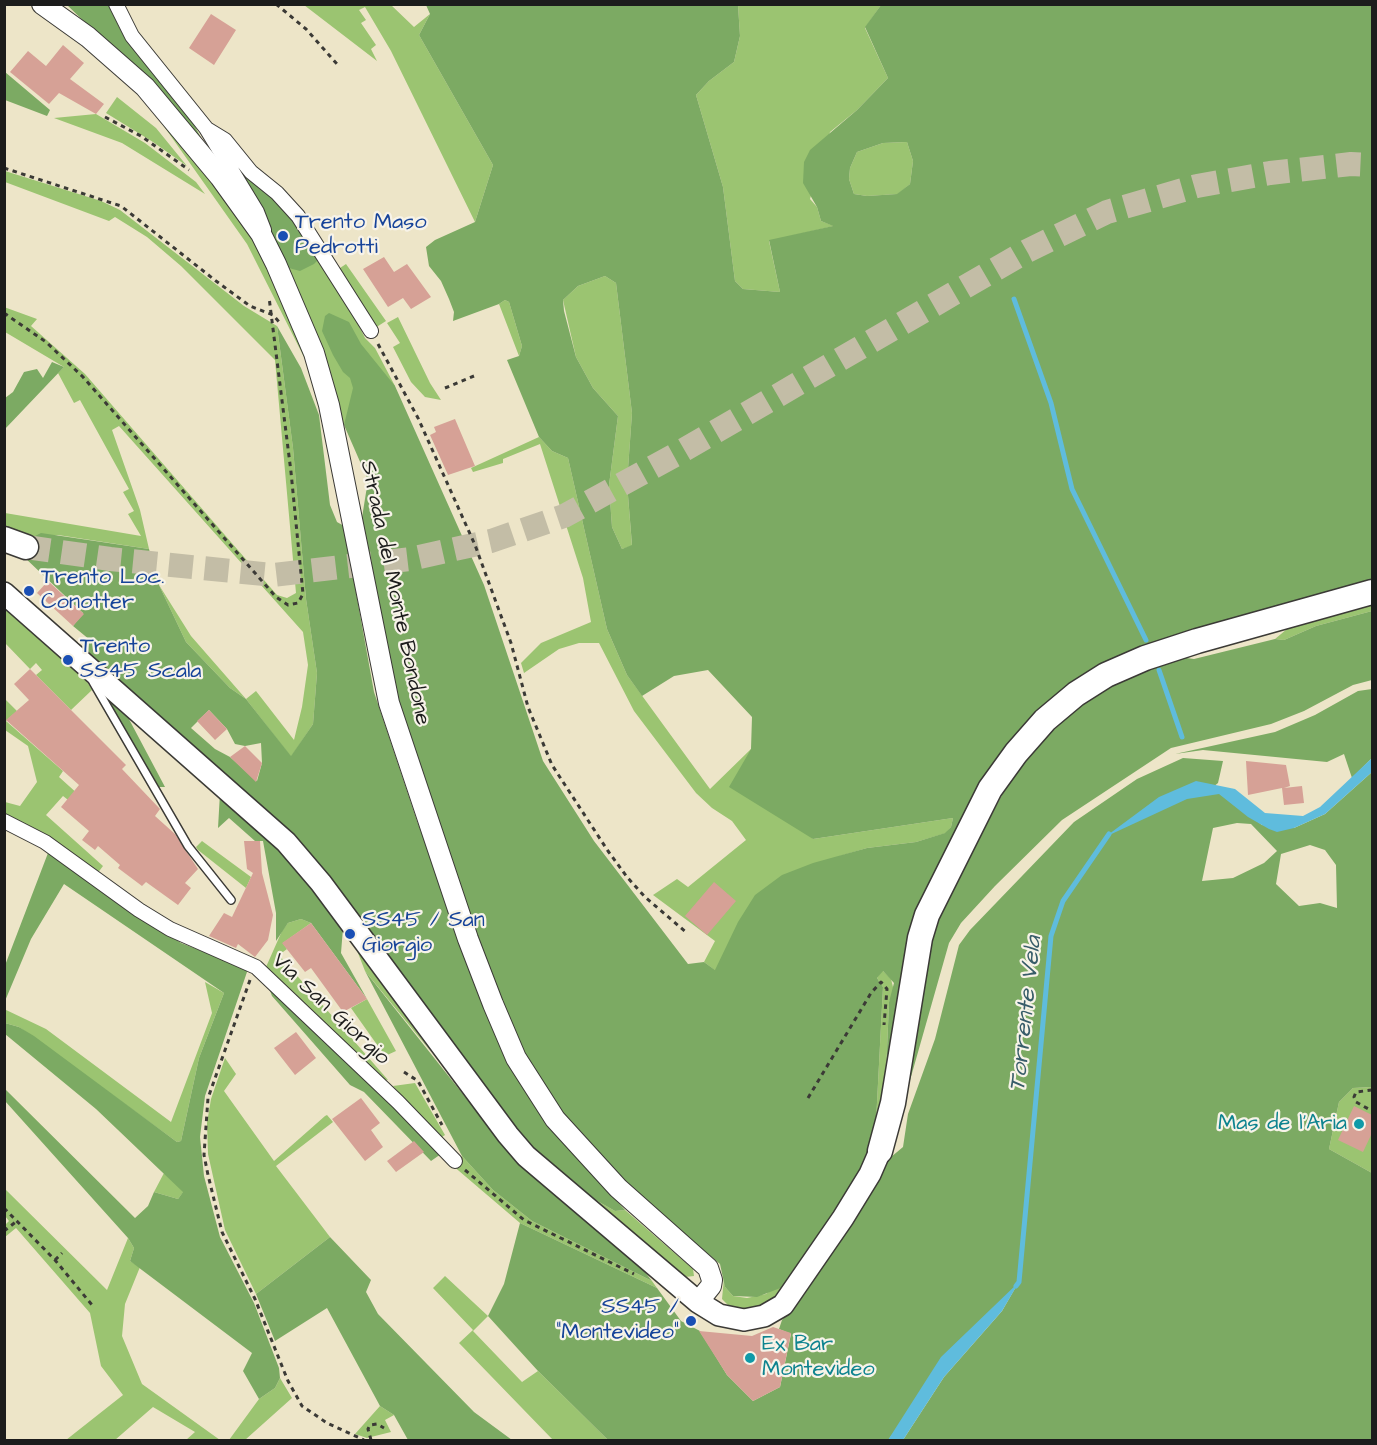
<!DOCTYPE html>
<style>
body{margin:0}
#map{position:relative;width:1377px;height:1445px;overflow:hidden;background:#ede5c8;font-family:"Architects Daughter",sans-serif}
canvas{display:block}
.frame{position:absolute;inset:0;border:6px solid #1c1c1c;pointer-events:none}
</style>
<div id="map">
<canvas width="1377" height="1445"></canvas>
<div class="frame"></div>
</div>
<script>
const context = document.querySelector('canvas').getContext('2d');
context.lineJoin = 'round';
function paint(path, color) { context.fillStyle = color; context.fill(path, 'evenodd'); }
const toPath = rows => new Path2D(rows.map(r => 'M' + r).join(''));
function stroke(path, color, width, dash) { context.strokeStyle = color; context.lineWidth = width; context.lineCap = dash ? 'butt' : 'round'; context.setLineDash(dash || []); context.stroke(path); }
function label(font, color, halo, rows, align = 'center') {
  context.font = font + ' "Architects Daughter",sans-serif'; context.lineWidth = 4.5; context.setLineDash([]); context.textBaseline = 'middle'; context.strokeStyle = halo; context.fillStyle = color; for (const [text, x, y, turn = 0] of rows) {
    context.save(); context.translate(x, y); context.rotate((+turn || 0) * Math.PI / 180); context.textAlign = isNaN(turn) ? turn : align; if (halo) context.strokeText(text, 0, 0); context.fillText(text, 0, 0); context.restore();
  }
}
paint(toPath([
 [304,5,391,5,414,27,430,14,419,35,493,165,475,222,391,51,365,7,359,10,366,20,361,23,376,45,371,49,377,61],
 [738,5,881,5,865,28,888,78,857,110,830,132,810,199,817,207,821,221,834,226,769,241,780,292,743,289,735,281,723,187,696,95,709,81,734,62,740,36],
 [117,97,156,128,187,166,153,142,106,113],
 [151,108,208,172,259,243,313,375,247,244],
 [96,114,145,143,196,182,205,194,122,143,54,118],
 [907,142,913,161,910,184,898,194,867,196,854,194,849,179,850,168,857,152,883,143],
 [5,171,101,201,120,210,244,306,277,326,293,448,306,599,317,673,313,724,291,757,246,699,230,688,186,642,159,585,191,636,246,699,256,691,294,740,302,707,308,665,303,632,119,426,112,430,140,510,149,549,58,535,29,539,5,529,5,513,141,536,128,514,134,511,123,492,129,489,80,400,74,403,58,373,64,367,5,332,4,307,37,319,31,326,85,374,277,595,287,598,296,593,275,360,181,266,147,237,115,217,109,221,5,182],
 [250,176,334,275,365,338,375,348,395,386,354,406,344,425,324,363],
 [346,264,386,321,375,328,337,270],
 [605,276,616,283,632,413,627,483,632,546,622,549,612,527,609,485,618,416,593,388,576,357,563,300,578,286],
 [505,300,509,302,522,346,519,356,499,304],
 [398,317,430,383,441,400,425,397,411,382,393,347,400,343,387,323],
 [539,437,552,451,568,458,607,629,627,675,710,789,751,749,813,839,953,818,951,827,946,833,916,842,867,848,840,856,732,983,704,962,715,941,653,895,677,879,688,887,746,840,732,821,712,808,696,793,634,711,599,643,579,643,559,649,524,673,521,663,541,643,591,622,583,578,540,444,503,459,503,463,473,472,471,468],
 [1372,603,1372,611,1316,626,1284,640,1275,639,1293,624],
 [4,606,82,673,92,690,71,710,36,675,42,670,36,663,30,669,5,643],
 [4,698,17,711,6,721,63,771,59,777,79,795,72,803,63,796,46,815,103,866,97,874,5,817,5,802,20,806,37,782,28,746,5,730],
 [202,841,251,877,246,888,198,850,196,847],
 [301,919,311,923,283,943,287,949,279,955,388,1080,380,1079,268,970,266,967,282,931,288,923],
 [356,948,432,1053,365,971],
 [882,970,891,979,894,991,889,1002,885,1098,875,1141,883,987,877,978],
 [205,982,224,993,199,1058,181,1141,177,1142,19,1027,5,1023,4,1009,46,1029,171,1122,212,1013],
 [367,999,396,1051,385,1056,351,1008],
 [225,1058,236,1074,224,1091,274,1161,325,1116,327,1115,333,1122,276,1166,330,1237,256,1294,225,1230,208,1154,207,1123,211,1099],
 [415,1083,445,1135,439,1139,393,1086],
 [1372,1087,1372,1173,1329,1149,1339,1102,1353,1088],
 [462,1156,493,1190,532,1221,652,1281,657,1288,520,1223,452,1165],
 [164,1173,184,1191,178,1199,154,1192],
 [4,1188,107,1290,128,1238,134,1248,130,1261,140,1267,125,1304,122,1336,142,1384,220,1440,186,1440,195,1432,153,1407,115,1440,66,1440,123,1395,101,1366,90,1313,16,1228,5,1237,5,1225,9,1221,5,1216],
 [585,1194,615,1211,625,1210,693,1269,694,1276,685,1277],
 [802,1267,769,1304,746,1310,728,1305,722,1299,724,1278,725,1287,733,1296,747,1298,766,1294],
 [445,1276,488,1316,473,1331,522,1382,538,1371,608,1440,553,1440,459,1343,473,1330,433,1288],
 [280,1378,292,1398,245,1440,229,1440,259,1399,275,1388],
 [380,1406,394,1415,385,1420,391,1432,367,1438,355,1434]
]), '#9bc471');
paint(toPath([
 [67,5,109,5,120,29,184,107,203,141,177,111],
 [426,5,738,5,740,36,734,62,709,81,696,95,723,187,735,281,743,289,780,292,769,240,833,226,821,221,817,207,803,183,804,162,810,150,857,110,888,78,865,27,881,5,1372,5,1372,583,1112,664,964,816,885,1098,889,1002,894,983,883,971,877,978,883,987,875,1141,868,1165,802,1267,783,1287,757,1297,733,1296,725,1287,720,1264,625,1184,564,1118,524,1052,497,990,407,736,387,658,361,524,368,480,344,425,353,388,350,378,343,372,333,355,322,331,325,316,329,313,349,322,361,344,395,386,484,585,543,761,594,841,688,964,704,962,715,970,738,922,755,895,782,875,813,863,867,848,916,842,945,833,951,827,953,818,813,839,729,787,751,749,752,717,708,670,674,676,642,696,627,675,607,629,568,458,552,451,539,437,507,360,519,356,522,346,509,302,505,300,499,304,453,321,454,312,449,299,441,281,429,266,426,247,435,240,475,222,493,165,419,35,430,14],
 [907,142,913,161,910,184,897,194,867,196,854,194,849,179,850,168,857,152,883,143],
 [605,276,616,283,632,413,627,483,632,545,622,549,612,527,609,485,618,416,593,388,576,357,564,311,563,300,578,286],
 [5,72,50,110,47,116,5,100],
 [222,145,299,219,318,260,314,264,300,271,285,267],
 [277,326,301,368,319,415,330,505,337,522,344,526,374,692,417,821,482,995,555,1133,625,1210,615,1211,585,1194,529,1146,434,1022,325,872,279,824,82,651,90,640,73,626,83,613,23,556,29,539,41,533,149,549,159,585,186,642,230,688,246,699,291,756,313,724,317,673,306,599,293,448],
 [209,710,227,729,235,744,245,746,261,743,262,763,257,781,230,757,215,749,191,728],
 [52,362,64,367,5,429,5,398,13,392,24,372,37,369,43,378],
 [1372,611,1372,680,1353,685,1304,711,1271,724,1171,748,1062,820,995,886,961,923,949,943,901,1112,934,924,1012,776,1034,748,1082,704,1124,677,1179,657,1194,659,1275,639,1284,640,1316,626],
 [100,687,122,706,165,787,159,787],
 [1372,689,1372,758,1352,778,1344,754,1327,762,1203,750,1175,754,1275,732,1315,715,1358,691],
 [1183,758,1223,761,1218,783,1213,787,1220,794,1262,825,1294,828,1325,814,1372,772,1372,1087,1353,1088,1339,1102,1329,1149,1372,1173,1372,1440,903,1440,944,1377,1002,1311,1017,1285,991,1311,888,1440,608,1440,538,1371,488,1316,504,1284,520,1223,657,1288,681,1321,700,1331,727,1375,753,1401,780,1387,791,1334,779,1329,782,1320,804,1295,827,1260,885,1162,903,1147,908,1114,935,1039,959,945,970,930,1074,822,1137,779],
 [1237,823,1251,824,1277,851,1264,863,1233,878,1202,881,1213,828],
 [1310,845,1325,850,1336,865,1337,908,1320,903,1299,906,1276,884,1281,854],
 [220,793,292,860,343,928,341,953,367,999,311,923,301,919,288,923,276,941,276,913,263,841,255,841,229,818,218,828],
 [48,853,181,943,248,969,205,1096,200,1137,204,1176,220,1237,254,1303,279,1368,280,1378,275,1388,259,1399,243,1371,252,1353,130,1261,134,1248,128,1238,5,1101,5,1089,135,1218,148,1206,154,1192,178,1199,183,1192,96,1109,5,1034,5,1023,19,1027,34,1036,177,1142,181,1141,199,1058,224,993,64,884,31,939,5,1001,4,968],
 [365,971,501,1142,638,1263,652,1281,532,1221,493,1190,462,1156],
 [267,983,410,1124,441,1154,431,1161,364,1092,350,1085,272,996],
 [330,1237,371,1280,366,1292,378,1314,474,1412,512,1440,408,1440,394,1415,380,1406,327,1308,275,1341,256,1294]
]), '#7caa63');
paint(toPath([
 [1372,758,1372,772,1325,814,1294,828,1277,832,1269,829,1248,817,1219,794,1187,799,1105,837,1159,797,1196,781,1235,789,1265,813,1303,816,1320,807],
 [1019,1282,1002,1311,944,1377,903,1440,888,1440,941,1357]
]), '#5fbcdd');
stroke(toPath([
 [1014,299,1051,403,1072,489,1146,640],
 [1159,670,1182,737],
 [1016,1286,1019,1282,1051,936,1063,901,1109,834]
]), '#5fbcdd', 5);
paint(toPath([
 [211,14,236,30,214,65,189,48],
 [63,45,84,63,70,79,104,104,96,114,59,93,49,104,10,72,28,51,46,66],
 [384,257,394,272,407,264,431,297,411,309,403,298,388,307,363,269],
 [455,419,475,466,448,475,430,435,436,432,434,427],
 [48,581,84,614,73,626,37,593],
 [30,669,126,765,122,769,160,809,155,816,175,834,198,869,185,883,191,888,178,905,146,882,142,886,118,868,120,865,98,846,95,850,82,840,89,831,61,807,79,785,6,720,29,700,14,684],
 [209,710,227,729,215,740,197,721],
 [245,746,262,763,256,782,230,757],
 [1246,761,1286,765,1290,786,1284,788,1302,786,1304,803,1284,805,1282,788,1248,795],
 [244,841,260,841,262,873,273,915,268,940,255,957,238,944,236,948,209,936,224,913,232,917,253,873,247,869],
 [714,882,736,901,707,935,685,916],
 [311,923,367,999,343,1012,311,968,305,972,282,943],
 [296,1032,316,1058,295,1075,274,1048],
 [361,1098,380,1123,371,1130,383,1147,365,1161,332,1119],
 [1354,1106,1372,1115,1372,1133,1363,1152,1338,1140],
 [414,1141,424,1152,396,1172,387,1161],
 [773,1327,791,1333,780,1387,753,1401,727,1375,699,1331,752,1336]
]), '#d6a196');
stroke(toPath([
 [26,547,110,559,273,575,410,559,491,541,564,516,675,455,1027,251,1107,212,1197,186,1270,173,1351,164,1372,165]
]), '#c3bda6', 24, [24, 12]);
const lane = toPath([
 [93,682,188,846,231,900]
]);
const street = toPath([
 [116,4,132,36,206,128,257,212,264,230],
 [207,129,225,140,251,172,277,193,298,216,371,331],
 [4,821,45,842,139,910,170,929,256,967,398,1102,455,1161]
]);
const secondary = toPath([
 [42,4,88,37,145,87,220,177,261,234,276,264,314,353,329,405,389,703,468,939,493,1004,516,1058,555,1119,618,1188,708,1268,712,1280,711,1286,698,1302]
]);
const primary = toPath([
 [4,593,286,842,321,883,508,1135,526,1156,698,1302,719,1315,744,1320,764,1316,783,1305,843,1218,870,1174,880,1151]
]);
const highway = toPath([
 [4,539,26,547],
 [880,1151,893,1103,920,938,927,915,990,789,1016,753,1045,720,1076,694,1106,675,1145,658,1197,641,1372,592]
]);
stroke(lane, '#3b3a36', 10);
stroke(street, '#3b3a36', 16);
stroke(secondary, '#3b3a36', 22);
stroke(primary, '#3b3a36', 24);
stroke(highway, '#3b3a36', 27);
stroke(toPath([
 [276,4,306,29,337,64],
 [105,117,141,136,189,170],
 [4,168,121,206,216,281,250,306,273,315,281,324],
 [4,313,46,342,83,377,276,597,288,605,298,603,303,594,291,472,269,297],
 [378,344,418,418,475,545,511,643,528,707,552,765,608,851,627,877,645,897,687,933],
 [445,388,474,376],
 [250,980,208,1098,204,1155,208,1175,222,1232,255,1299,288,1381,302,1406,327,1423,364,1440],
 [404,1072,418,1081,442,1125],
 [1372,1090,1356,1092,1354,1097,1356,1102,1372,1111],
 [808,1098,871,993,881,982,887,989,884,1025],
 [465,1170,524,1220,634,1274],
 [4,1208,55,1260,92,1305],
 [4,1231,17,1221],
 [55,1260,62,1253],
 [371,1440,368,1429,370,1425,377,1424,384,1428]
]), '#3b3a36', 3, [4.5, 4.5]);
stroke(lane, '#fff', 7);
stroke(street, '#fff', 14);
stroke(secondary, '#fff', 20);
stroke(primary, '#fff', 21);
stroke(highway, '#fff', 24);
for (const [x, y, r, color] of [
 [283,236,6,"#1a4fb4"],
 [29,591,6,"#1a4fb4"],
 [68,660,6,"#1a4fb4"],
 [350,934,6,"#1a4fb4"],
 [1359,1124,6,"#0f9aa8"],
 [691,1321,6,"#1a4fb4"],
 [750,1358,6,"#0f9aa8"]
]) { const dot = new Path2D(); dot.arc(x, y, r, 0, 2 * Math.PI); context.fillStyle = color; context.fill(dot); stroke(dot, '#f7f3e8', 2); }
label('22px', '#164399', '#f7f3e8', [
 ["Trento Maso",295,223],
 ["Pedrotti",295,248],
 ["Trento Loc.",41,578],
 ["Conotter",41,603],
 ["Trento",80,647],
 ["SS45 Scala",80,672],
 ["SS45 / San",362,921],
 ["Giorgio",362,946],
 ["SS45 /",679,1308,"right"],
 ["\"Montevideo\"",679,1333,"right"]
], 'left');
label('22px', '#1c1c1c', '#f7f3e8', [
 ["Strada del Monte Bondone",394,593,78],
 ["Via San Giorgio",330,1010,43]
]);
label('22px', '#0d838f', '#f7f3e8', [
 ["Mas de l'Aria",1347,1124],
 ["Ex Bar",762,1345,"left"],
 ["Montevideo",762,1370,"left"]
], 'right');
label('italic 24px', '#375c69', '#f7f3e8', [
 ["Torrente Vela",1027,1014,-84]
]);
</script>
